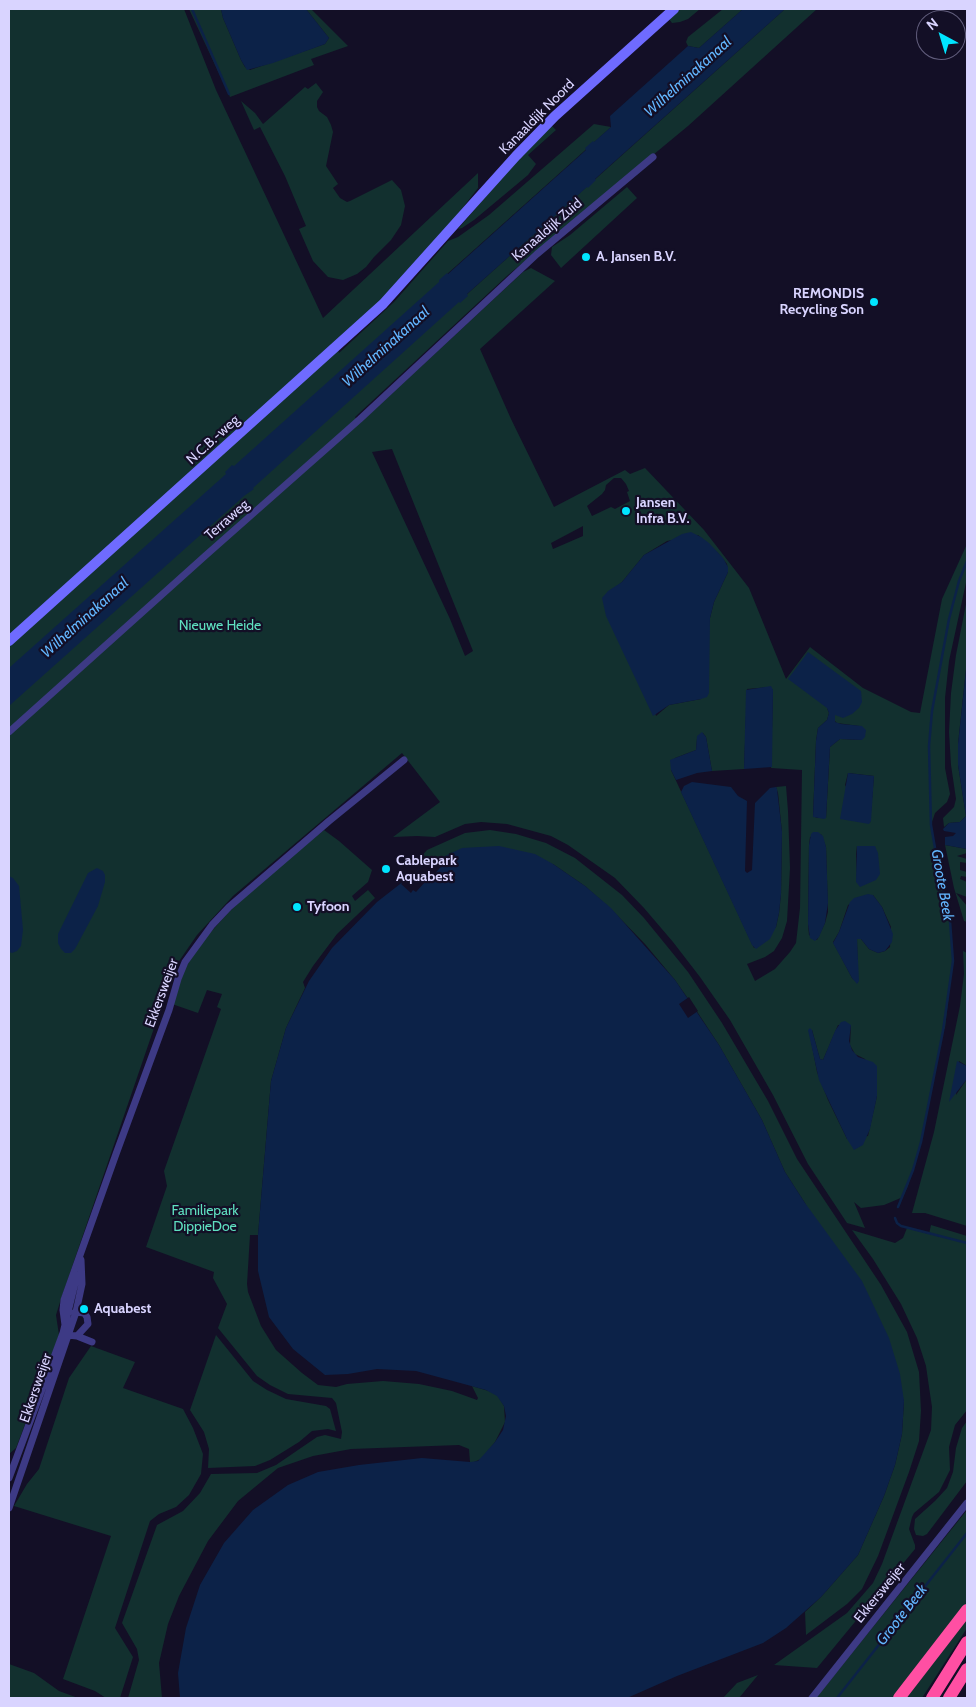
<!DOCTYPE html>
<style>
body{margin:0}
#map{position:relative;width:976px;height:1707px;overflow:hidden;background:#130f26;font-family:Cabin,sans-serif}
canvas{display:block}
.frame{position:absolute;inset:0;border:10px solid #d9d4ff;pointer-events:none}
.north{position:absolute;left:916px;top:10px;width:50px;height:50px;box-sizing:border-box;background:#130f26;border:1px solid #625e7d;border-radius:50%;rotate:321deg;font-size:14px;font-weight:700;line-height:20px;text-align:center;color:#d9d4ff}
.north::after{content:'';display:block;margin:auto;width:18px;height:22px;background:#00e5ff;clip-path:polygon(50% 0,100% 100%,50% 72%,0 100%)}
</style>
<div id="map">
<canvas width="976" height="1707"></canvas>
<div class="frame"></div>
<div class="north">N</div>
</div>
<script>
const context = document.querySelector('canvas').getContext('2d');
context.lineJoin = 'round';
function paint(path, color) { context.fillStyle = color; context.fill(path, 'evenodd'); }
const toPath = rows => new Path2D(rows.map(r => 'M' + r).join(''));
function stroke(path, color, width, dash) { context.strokeStyle = color; context.lineWidth = width; context.lineCap = dash ? 'butt' : 'round'; context.setLineDash(dash || []); context.stroke(path); }
function label(font, color, halo, rows, align = 'center') {
  context.font = font + ' Cabin,sans-serif'; context.lineWidth = 4.5; context.setLineDash([]); context.textBaseline = 'middle'; context.strokeStyle = halo; context.fillStyle = color; for (const [text, x, y, turn = 0] of rows) {
    context.save(); context.translate(x, y); context.rotate((+turn || 0) * Math.PI / 180); context.textAlign = isNaN(turn) ? turn : align; if (halo) context.strokeText(text, 0, 0); context.fillText(text, 0, 0); context.restore();
  }
}
paint(toPath([
 [9,9,184,9,216,90,323,318,478,173,478,188,433,246,337,347,339,353,394,302,448,241,458,237,489,215,594,124,611,127,446,275,465,296,785,9,817,9,688,126,508,275,355,417,359,424,523,272,531,268,555,281,480,349,511,419,554,507,625,470,630,474,645,468,704,530,749,588,786,679,810,647,863,688,911,712,920,713,942,599,967,544,967,578,949,661,945,698,945,768,950,794,947,802,935,813,931,825,938,865,950,921,952,943,953,961,945,1028,943,1031,921,1142,908,1186,903,1197,884,1205,861,1208,854,1202,865,1228,847,1223,808,1164,773,1095,730,1020,700,977,673,942,644,908,615,878,568,845,551,836,507,824,481,822,465,824,435,837,417,836,393,837,440,802,402,753,233,896,197,935,175,967,61,1299,56,1315,59,1335,16,1448,9,1454],
 [392,449,473,651,465,656,450,619,372,452],
 [614,478,621,478,626,484,629,491,627,492,630,501,615,509,611,507,592,516,587,506,602,494,605,490,606,485],
 [583,526,583,536,553,549,551,543],
 [698,535,718,553,727,564,728,572,714,602,710,618,701,699,669,705,656,716,616,587,622,582,644,555,667,541],
 [770,687,773,690,771,768,802,770,800,908,796,943,790,952,775,969,755,981,747,964,765,957,774,951,782,938,787,921,790,868,788,811,786,786,776,787,778,793,782,832,781,894,779,913,776,927,754,948,671,770,675,758,696,750,697,739,703,733,706,737,712,771,744,769,747,689],
 [827,708,835,714,834,720,837,723,859,726,862,740,840,739,830,747,826,818,817,818,813,816,816,741,818,728,827,720,829,713],
 [848,773,874,776,870,823,845,785],
 [821,834,826,847,828,912,825,923,817,940,809,935,808,924,809,845,810,837],
 [857,846,875,846,857,879,856,854],
 [873,895,882,907,891,927,890,947,885,951,878,953,869,949,861,939,857,939,858,983,852,978,833,942,839,932,848,905],
 [838,1025,851,1025,850,1045,855,1054,865,1059,876,1085,877,1096,868,1136,847,1139,828,1100,817,1072,809,1030,812,1030,820,1059,823,1060],
 [189,9,221,9,223,18,241,60,245,67,250,70,325,44,329,38,306,9,311,9,348,46,311,59,314,65,230,97],
 [676,9,700,9,688,19,680,22,672,23,669,19],
 [723,9,743,9,699,48,688,46,686,42,688,37],
 [316,83,323,92,317,101,317,107,319,111,327,117,331,125,333,132,326,166,338,184,333,188,340,198,347,202,350,201,392,180,401,190,405,206,401,225,391,240,374,257,366,267,357,274,343,280,328,277,313,261,299,229,306,226,285,176,260,127,254,130,241,101,255,113,263,124,305,87,308,89],
 [551,125,556,130,528,155,536,164,528,175,474,220,462,228,458,229,523,153],
 [627,187,637,198,561,268,551,255,552,247,570,235],
 [967,599,967,660,958,744,958,765,966,816,960,822,949,823,944,827,943,818,954,807,956,799,951,765,949,732,951,693,956,655],
 [324,830,339,841,372,870,368,882,352,896,355,901,368,890,375,898,337,934,313,966,303,982,305,988,286,1028,271,1081,258,1235,250,1235,247,1284,248,1292,261,1326,276,1350,302,1373,318,1385,336,1387,347,1384,383,1381,419,1384,452,1391,477,1400,478,1398,472,1386,492,1392,498,1396,504,1406,505,1422,495,1442,481,1459,474,1462,470,1462,469,1449,459,1445,351,1449,313,1456,278,1468,238,1501,208,1541,179,1596,168,1624,159,1663,162,1698,128,1698,139,1660,137,1649,122,1623,157,1525,183,1511,200,1493,211,1474,257,1473,276,1465,317,1437,325,1435,341,1439,342,1432,336,1403,332,1398,288,1394,270,1385,257,1376,218,1328,227,1304,213,1278,214,1272,146,1247,167,1186,164,1171,221,1009,217,1007,222,994,207,990,198,1013,172,1004,184,970,199,945,228,913,257,885],
 [490,830,516,834,546,843,575,858,622,895,644,918,688,972,722,1023,768,1101,797,1159,881,1285,907,1332,919,1372,921,1411,919,1441,909,1472,878,1556,862,1589,847,1604,806,1635,805,1612,821,1597,858,1555,884,1496,895,1465,902,1434,904,1401,805,1203,785,1172,762,1120,719,1045,696,1010,675,980,645,944,611,909,585,886,553,864,441,858,431,870,423,868,419,859,427,850,465,833],
 [945,845,967,849,967,853,957,856,967,859,967,863,960,862,960,870,967,872,967,877,961,876,960,879,967,882,967,897,956,893,967,906,967,922,964,921,954,888],
 [963,951,967,953,967,1066,959,1061,956,1095,967,1079,967,1226,925,1213,912,1213,934,1132,960,1006,964,974],
 [931,1225,967,1236,967,1410,955,1425,949,1447,950,1470,939,1492,914,1513,912,1517,909,1529,915,1545,915,1549,817,1668,774,1665,847,1613,873,1583,882,1564,931,1430,932,1407,929,1387,926,1366,917,1338,901,1304,873,1259,852,1230,895,1243,903,1238,907,1228,929,1234],
 [216,1335,253,1381,267,1390,286,1399,326,1406,330,1409,336,1431,328,1429,312,1431,299,1442,270,1460,255,1466,208,1468,209,1449,204,1432,190,1410],
 [91,1346,135,1362,123,1388,183,1409,193,1428,203,1454,201,1474,189,1495,176,1507,159,1514,150,1521,115,1628,133,1657,120,1698,106,1698,95,1691,63,1679,111,1536,14,1506,27,1484,39,1469,69,1378],
 [967,1421,967,1481,927,1534,923,1536,916,1535,914,1529,915,1519,935,1501,947,1488,953,1472,956,1448,962,1428],
 [967,1510,967,1605,895,1698,816,1698],
 [967,1619,967,1628,922,1698,906,1698],
 [9,1664,34,1673,59,1691,78,1698,9,1698],
 [758,1675,739,1698,723,1698,737,1683]
]), '#12302f');
paint(toPath([
 [221,9,306,9,329,38,325,44,273,63,247,70,241,60,223,18],
 [743,9,785,9,595,179,596,180,588,188,587,187,467,294,468,296,460,303,459,302,253,488,254,489,244,496,9,706,9,668,226,474,225,472,232,465,234,466,439,282,439,280,447,273,448,274,586,150,585,148,593,141,594,142,611,127,610,116,688,46,699,48],
 [691,532,701,537,709,543,723,558,728,567,728,572,714,602,710,618,709,693,707,697,701,699,669,705,653,716,606,616,602,598,608,591,622,582,644,555,682,534],
 [808,652,861,691,862,702,859,708,852,714,843,718,835,715,835,722,841,724,862,726,866,730,865,737,862,740,840,739,830,747,826,818,824,819,813,817,816,741,818,728,827,720,829,713,827,708,788,679],
 [967,661,967,849,945,845,945,837,953,836,956,833,944,831,943,829,949,823,960,822,966,816,958,765,958,744],
 [771,686,773,690,772,767,744,769,746,690],
 [702,732,706,737,712,771,697,773,676,780,671,770,670,760,696,750,697,736],
 [848,773,874,776,871,821,869,824,840,819],
 [692,782,731,787,738,796,747,801,745,871,747,873,752,870,755,803,770,788,776,787,777,789,782,832,781,894,779,913,776,927,770,939,756,949,752,945,681,792,684,786],
 [813,832,818,832,823,836,826,847,828,903,825,923,819,937,815,941,810,938,808,924,809,845,811,834],
 [499,846,535,854,553,864,585,886,611,908,675,980,719,1045,762,1120,785,1172,805,1203,862,1281,889,1338,900,1374,904,1401,902,1434,895,1465,884,1496,858,1555,821,1597,786,1628,763,1643,677,1676,627,1698,180,1698,178,1673,186,1628,200,1585,224,1543,253,1510,288,1485,318,1472,359,1465,422,1458,470,1462,478,1461,495,1442,503,1430,506,1416,504,1406,497,1396,486,1390,416,1371,377,1369,348,1374,325,1375,293,1349,269,1317,258,1271,258,1235,271,1081,286,1028,309,981,332,948,377,902,418,870,426,865,431,869,441,858,462,848],
 [857,846,875,846,878,853,880,874,876,880,860,887,856,882],
 [97,868,103,871,105,875,105,882,98,906,75,949,71,953,65,953,61,949,58,943,58,934,88,873],
 [9,876,13,878,19,886,23,930,21,946,17,951,12,953,9,952],
 [868,894,873,895,882,907,893,934,892,942,885,951,878,953,869,949,861,939,857,939,859,981,857,984,852,978,833,943,839,932,850,902,854,898],
 [845,1021,851,1025,849,1041,852,1050,858,1057,873,1062,877,1066,877,1096,870,1129,863,1145,854,1150,847,1139,819,1080,808,1030,810,1028,812,1030,820,1059,823,1060,835,1031,841,1022],
 [957,1061,967,1066,967,1079,949,1102]
]), '#0c2248');
paint(toPath([
 [441,858,445,862,433,876,428,872,423,877,426,881,416,892,413,890,411,893,401,884,418,870,426,865,431,869],
 [689,997,698,1011,688,1018,679,1004]
]), '#130f26');
stroke(toPath([
 [192,9,229,94],
 [898,1207,913,1170,921,1142,943,1031,953,961,950,921,938,865,931,825,929,746,932,711,949,619,959,581,967,561],
 [895,1218,897,1223,901,1226,967,1243],
 [837,1698,967,1533]
]), '#0c2248', 2.5);
stroke(toPath([
 [9,732,205,556,360,419,537,254,653,157],
 [74,1313,76,1312,82,1284,81,1260],
 [65,1325,63,1310,64,1300,116,1154,169,1010,178,979,185,962,212,925,229,907,329,821,404,760],
 [77,1336,92,1342],
 [9,1478,63,1333,77,1275],
 [9,1508,76,1312,84,1313,87,1317,88,1324,77,1336,68,1335],
 [812,1698,967,1503]
]), '#3d3a85', 7);
stroke(toPath([
 [9,641,383,304,516,156,555,116,674,9]
]), '#6f6bff', 10);
stroke(toPath([
 [899,1698,967,1610],
 [932,1698,967,1642],
 [949,1698,967,1669]
]), '#ff4fa3', 12);
for (const [x, y, r, color] of [
 [586,257,5,"#00e5ff"],
 [874,302,5,"#00e5ff"],
 [626,511,5,"#00e5ff"],
 [386,869,5,"#00e5ff"],
 [297,907,5,"#00e5ff"],
 [84,1309,5,"#00e5ff"]
]) { const dot = new Path2D(); dot.arc(x, y, r, 0, 2 * Math.PI); context.fillStyle = color; context.fill(dot); stroke(dot, '#130f26', 2); }
label('14px', '#d9d4ff', '#130f26', [
 ["Kanaaldijk Noord",537,117,-45],
 ["Kanaaldijk Zuid",547,230,-41],
 ["N.C.B.-weg",213,440,-42],
 ["Terraweg",227,520,-41],
 ["Ekkersweijer",162,993,-70],
 ["Ekkersweijer",36,1388,-71],
 ["Ekkersweijer",880,1593,-51]
]);
label('bold 14px', '#d9d4ff', '#130f26', [
 ["A. Jansen B.V.",596,257],
 ["REMONDIS",864,294,"right"],
 ["Recycling Son",864,310,"right"],
 ["Jansen",636,503],
 ["Infra B.V.",636,519],
 ["Cablepark",396,861],
 ["Aquabest",396,877],
 ["Tyfoon",307,907],
 ["Aquabest",94,1309]
], 'left');
label('14px', '#5fe0c0', '#130f26', [
 ["Nieuwe Heide",220,626],
 ["Familiepark",205,1211],
 ["DippieDoe",205,1227]
]);
label('italic 15px', '#62b6ff', '#130f26', [
 ["Wilhelminakanaal",688,77,-42],
 ["Wilhelminakanaal",386,347,-42],
 ["Wilhelminakanaal",85,618,-42],
 ["Groote Beek",942,885,80],
 ["Groote Beek",902,1615,-52]
]);
</script>
